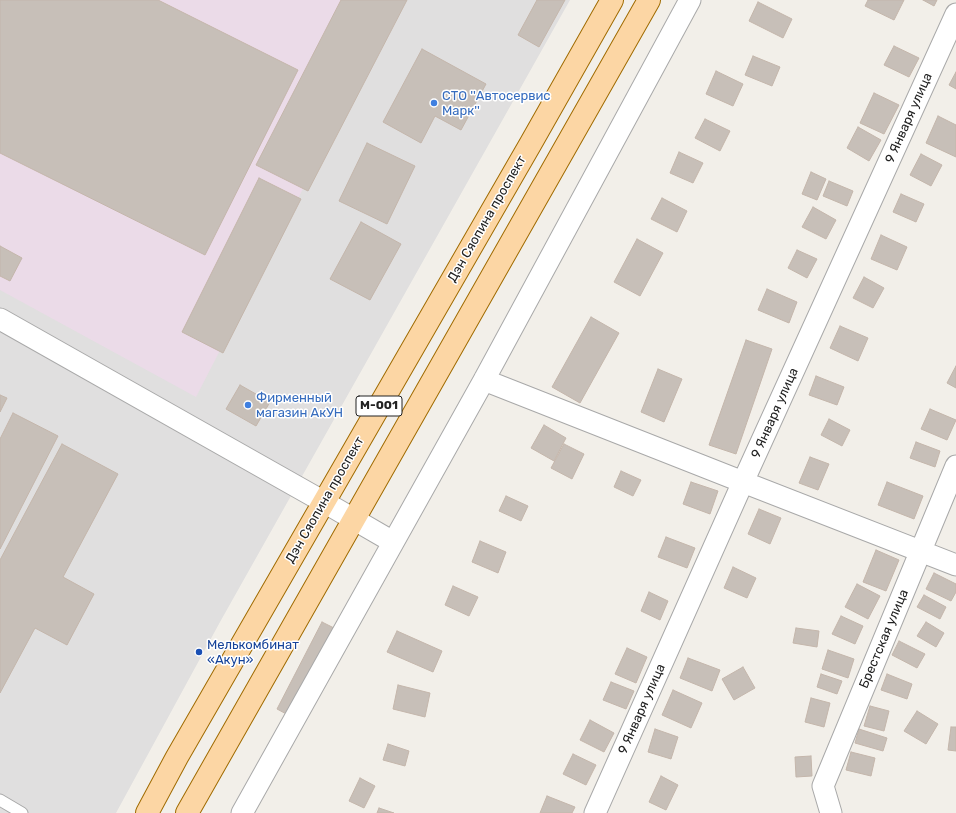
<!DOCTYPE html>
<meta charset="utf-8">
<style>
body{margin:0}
canvas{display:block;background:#f2efe9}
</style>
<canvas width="956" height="813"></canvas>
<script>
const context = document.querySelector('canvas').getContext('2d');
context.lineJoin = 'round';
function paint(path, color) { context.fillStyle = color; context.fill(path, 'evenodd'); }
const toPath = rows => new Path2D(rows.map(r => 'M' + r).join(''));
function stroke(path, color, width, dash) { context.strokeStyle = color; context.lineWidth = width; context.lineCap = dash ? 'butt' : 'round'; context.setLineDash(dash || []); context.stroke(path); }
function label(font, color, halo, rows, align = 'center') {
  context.font = font + ' Rubik,sans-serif'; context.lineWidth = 3; context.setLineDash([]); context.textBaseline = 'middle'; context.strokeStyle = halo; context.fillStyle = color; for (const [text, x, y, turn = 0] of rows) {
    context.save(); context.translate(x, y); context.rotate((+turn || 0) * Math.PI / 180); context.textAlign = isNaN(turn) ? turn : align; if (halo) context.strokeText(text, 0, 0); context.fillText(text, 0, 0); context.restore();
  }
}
paint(toPath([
 [0,0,570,0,220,622,116,813,0,813]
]), '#e0dfdf');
paint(toPath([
 [0,0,400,0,196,397,0,290]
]), '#ebdbe8');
const building = toPath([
 [0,0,158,0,298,70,205,255,0,153,0,0],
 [341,0,407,0,308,191,256,165,341,0],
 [537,0,565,0,539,47,518,35,537,0],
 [868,0,904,0,894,20,865,6,868,0],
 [923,0,937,0,934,6,923,0],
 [758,2,792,19,783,38,749,21,758,2],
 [894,46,919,58,909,77,884,65,894,46],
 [422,49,486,84,461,130,435,116,421,143,383,122,422,49],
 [753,56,780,67,772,86,745,75,753,56],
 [716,71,743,84,733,106,706,94,716,71],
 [956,72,956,89,949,85,956,72],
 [874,93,899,105,884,134,860,123,874,93],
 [938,116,956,125,956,157,926,143,938,116],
 [705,119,730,131,720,151,695,138,705,119],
 [858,127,881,140,869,161,847,148,858,127],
 [367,143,415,166,387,224,339,201,367,143],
 [679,152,703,163,693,183,670,173,679,152],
 [921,154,942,165,931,186,910,175,921,154],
 [811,172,826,179,817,200,802,194,811,172],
 [259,178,301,199,223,353,182,332,259,178],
 [829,181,853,191,847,206,823,196,829,181],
 [901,194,924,204,916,222,893,212,901,194],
 [662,198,687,211,677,232,651,219,662,198],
 [813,207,836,220,826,239,802,227,813,207],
 [361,222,401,244,370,300,330,279,361,222],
 [881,235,907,247,897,270,871,259,881,235],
 [637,239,663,253,640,296,614,282,637,239],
 [0,246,22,258,10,281,0,276,0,246],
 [797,250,817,259,807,278,788,268,797,250],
 [864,277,884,288,873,308,853,298,864,277],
 [767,289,797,302,789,323,758,310,767,289],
 [591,317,619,333,580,403,552,387,591,317],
 [840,326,868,338,858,361,830,348,840,326],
 [746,340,772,349,736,454,709,445,746,340],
 [956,366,956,388,947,383,956,366],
 [658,369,682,379,664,422,641,412,658,369],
 [816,376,844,387,837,405,809,395,816,376],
 [240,385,270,402,256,426,226,409,240,385],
 [0,395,7,398,0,412,0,395],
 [930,409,956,420,947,440,921,429,930,409],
 [13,413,58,436,0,549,0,439,13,413],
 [829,419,850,430,842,446,821,435,829,419],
 [544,425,566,438,554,461,531,448,544,425],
 [916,442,940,451,935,467,910,458,916,442],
 [62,444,118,474,63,577,94,594,67,645,35,628,0,693,0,560,62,444],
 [564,444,584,454,572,479,551,468,564,444],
 [810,457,829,464,818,490,799,483,810,457],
 [621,471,641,480,633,496,614,487,621,471],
 [691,482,718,491,710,514,683,504,691,482],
 [887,482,923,496,914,519,878,505,887,482],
 [506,496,528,506,521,521,499,511,506,496],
 [759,509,781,518,770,544,748,534,759,509],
 [666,537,695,548,687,568,658,557,666,537],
 [480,541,506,552,498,573,472,562,480,541],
 [876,550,899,560,886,591,863,582,876,550],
 [733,567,756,578,747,598,724,588,733,567],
 [934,573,956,584,956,592,951,601,926,589,934,573],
 [857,584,880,596,868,619,845,607,857,584],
 [453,586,478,597,469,616,445,605,453,586],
 [649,592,668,601,660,620,641,611,649,592],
 [924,595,946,607,940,619,917,607,924,595],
 [841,616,863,626,855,644,832,634,841,616],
 [322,622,336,629,290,716,277,709,322,622],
 [926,622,944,633,936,647,917,636,926,622],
 [796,628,819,631,817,647,793,643,796,628],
 [397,631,442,651,433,672,387,652,397,631],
 [899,641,925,654,917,668,892,655,899,641],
 [627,648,647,657,636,683,615,674,627,648],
 [828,650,854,659,848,678,822,669,828,650],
 [688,658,720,670,712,691,680,678,688,658],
 [743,667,755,688,734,700,722,679,743,667],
 [821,674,842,681,837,694,817,687,821,674],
 [887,674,912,684,907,699,881,690,887,674],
 [611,682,634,691,626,709,603,700,611,682],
 [398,685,430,693,425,717,393,709,398,685],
 [673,690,702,703,691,728,662,715,673,690],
 [811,698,830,703,824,727,805,722,811,698],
 [870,706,889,711,884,731,864,726,870,706],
 [917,711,938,724,926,744,904,731,917,711],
 [590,720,614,733,604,752,580,740,590,720],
 [951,727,956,727,956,751,948,750,951,727],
 [655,729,678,737,671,759,648,752,655,729],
 [859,729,887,738,883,751,855,743,859,729],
 [388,744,409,751,405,766,383,760,388,744],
 [851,752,875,758,871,776,846,770,851,752],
 [573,754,596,765,586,785,563,774,573,754],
 [811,756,812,776,796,777,795,757,811,756],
 [661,776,678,785,666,810,649,802,661,776],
 [360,778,375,786,364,808,349,801,360,778],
 [547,796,575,807,572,813,540,813,547,796],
 [379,808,394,813,377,813,379,808]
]);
paint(building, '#c7bfb8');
stroke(building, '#c4b6ab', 1);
const service = toPath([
 [0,800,22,813]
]);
const minor = toPath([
 [0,319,324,502,393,542],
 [484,380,743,482,956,565],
 [242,813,484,380,690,0],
 [595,813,743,482,956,14],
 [831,813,823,786,956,466]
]);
const primary = toPath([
 [147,813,177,757,531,143,612,0],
 [187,813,649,0]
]);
stroke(service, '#a9a9a9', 13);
stroke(minor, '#a9a9a9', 23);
stroke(primary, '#a06b00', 24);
stroke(service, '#fff', 11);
stroke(minor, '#fff', 21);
stroke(primary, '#fcd6a4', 22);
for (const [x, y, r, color] of [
 [434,103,4,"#3f7fe0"],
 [248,405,4,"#3f7fe0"],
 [199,652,4,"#1a4fb4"]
]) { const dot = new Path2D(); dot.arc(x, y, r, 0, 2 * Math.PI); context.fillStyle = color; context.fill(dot); stroke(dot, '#fff', 1.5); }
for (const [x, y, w] of [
 [379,406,46]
]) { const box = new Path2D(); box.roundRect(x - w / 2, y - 10, w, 20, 3); context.fillStyle = '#fff'; context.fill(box); stroke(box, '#222', 1); }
label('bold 12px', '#222', null, [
 ["M-001",379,406]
]);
label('13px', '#366cbe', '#fff', [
 ["СТО ''Автосервис",442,96],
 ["Марк''",442,111],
 ["Фирменный",256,398],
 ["магазин АкУН",256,413]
], 'left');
label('13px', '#222', '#fff', [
 ["9 Января улица",909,118,-66],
 ["Дэн Сяопина проспект",487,219,-60],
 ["9 Января улица",775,413,-66],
 ["Дэн Сяопина проспект",325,500,-60],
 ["Брестская улица",884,639,-67],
 ["9 Января улица",642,709,-66]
]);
label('13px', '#164399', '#fff', [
 ["Мелькомбинат",207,645],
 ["«Акун»",207,660]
], 'left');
</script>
